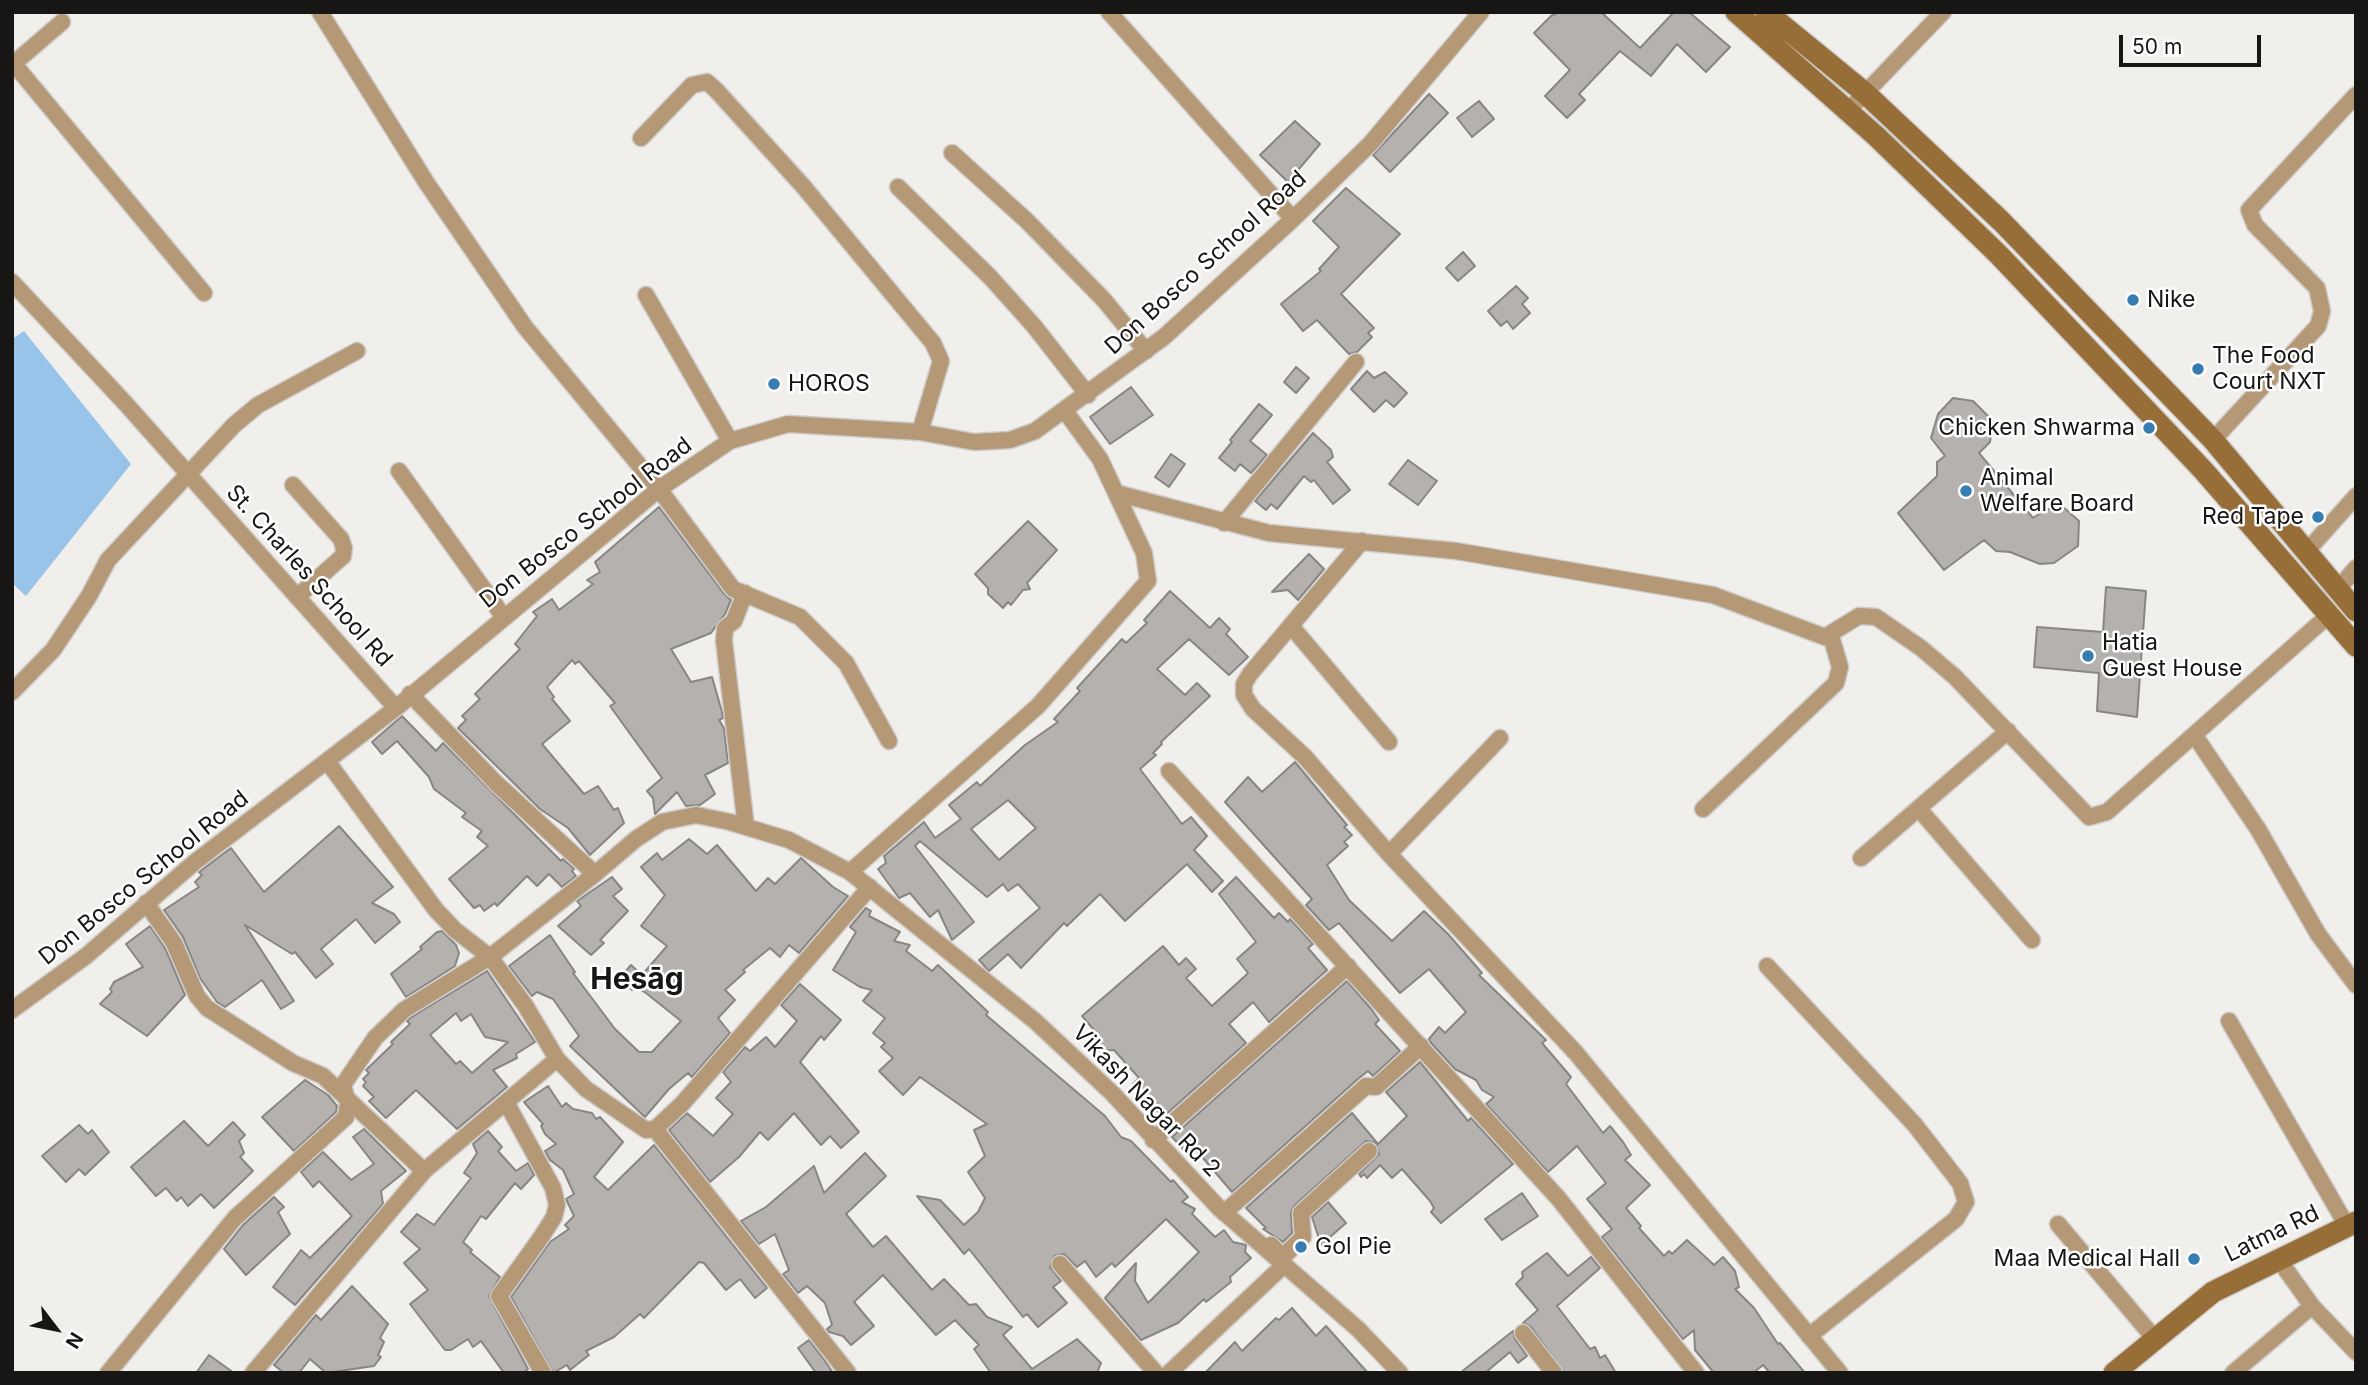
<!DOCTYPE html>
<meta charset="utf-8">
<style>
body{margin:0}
#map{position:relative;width:2368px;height:1385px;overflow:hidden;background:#f1efec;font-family:Inter,sans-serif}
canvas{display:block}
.frame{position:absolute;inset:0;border:14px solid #171615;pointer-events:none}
.north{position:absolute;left:21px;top:1294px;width:70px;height:70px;-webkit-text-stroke:5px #fff;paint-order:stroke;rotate:122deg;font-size:19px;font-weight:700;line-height:28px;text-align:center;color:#171615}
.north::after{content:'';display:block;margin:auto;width:24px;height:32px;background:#171615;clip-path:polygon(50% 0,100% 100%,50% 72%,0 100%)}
.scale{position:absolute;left:2119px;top:35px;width:142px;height:32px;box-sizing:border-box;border:4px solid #171615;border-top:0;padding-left:9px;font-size:21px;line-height:24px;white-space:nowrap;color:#171615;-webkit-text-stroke:5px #fff;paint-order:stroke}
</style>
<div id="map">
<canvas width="2368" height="1385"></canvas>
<div class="frame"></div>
<div class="north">N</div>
<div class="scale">50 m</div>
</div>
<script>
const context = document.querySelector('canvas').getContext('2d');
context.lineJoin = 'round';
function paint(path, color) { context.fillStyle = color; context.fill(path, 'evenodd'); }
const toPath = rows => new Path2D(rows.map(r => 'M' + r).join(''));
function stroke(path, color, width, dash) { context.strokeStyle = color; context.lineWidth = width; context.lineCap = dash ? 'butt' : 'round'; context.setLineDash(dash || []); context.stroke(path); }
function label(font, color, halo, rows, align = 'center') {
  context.font = font + ' Inter,sans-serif'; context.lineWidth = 5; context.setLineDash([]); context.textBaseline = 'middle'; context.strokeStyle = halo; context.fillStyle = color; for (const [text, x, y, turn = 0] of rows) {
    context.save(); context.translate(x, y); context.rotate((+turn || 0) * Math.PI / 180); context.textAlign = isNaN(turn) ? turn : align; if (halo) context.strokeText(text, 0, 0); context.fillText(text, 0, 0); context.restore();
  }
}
paint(toPath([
 [24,331,131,464,26,596,12,583,12,339]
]), '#98c4e9');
const building = toPath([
 [1559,12,1601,12,1640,48,1674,12,1689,12,1730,47,1706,72,1677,44,1651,76,1620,51,1579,94,1585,100,1567,118,1545,96,1570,70,1534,33,1551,16,1559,12],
 [1429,94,1448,113,1390,172,1373,155,1429,94],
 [1479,101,1494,119,1472,137,1457,118,1479,101],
 [1295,121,1320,144,1288,182,1260,155,1295,121],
 [1346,188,1400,234,1341,294,1374,328,1368,333,1372,337,1357,352,1349,354,1317,320,1303,331,1281,304,1321,271,1319,269,1339,247,1313,221,1346,188],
 [1463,252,1475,266,1458,281,1446,268,1463,252],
 [1516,286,1528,298,1522,304,1530,313,1513,329,1507,321,1501,326,1488,311,1516,286],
 [1296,367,1309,378,1296,393,1284,382,1296,367],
 [1367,371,1374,378,1385,372,1407,393,1394,407,1386,400,1374,412,1351,389,1367,371],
 [1131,387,1153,415,1110,444,1090,417,1131,387],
 [1953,398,1973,401,1993,421,1990,442,1979,453,2033,518,2045,510,2062,506,2079,521,2078,546,2054,563,2040,564,2010,552,1996,551,1984,540,1944,570,1898,513,1937,476,1937,462,1945,456,1931,438,1938,414,1953,398],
 [1259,404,1272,415,1250,441,1267,455,1251,473,1240,464,1235,471,1219,458,1232,442,1230,440,1259,404],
 [1313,433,1331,450,1333,457,1327,462,1350,490,1333,504,1314,480,1311,482,1304,476,1277,509,1271,504,1266,510,1255,501,1313,433],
 [1171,454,1185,464,1169,487,1155,477,1171,454],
 [1408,460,1437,481,1418,505,1389,484,1408,460],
 [659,507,725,595,731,600,725,614,711,633,671,649,691,682,712,677,722,712,723,718,719,720,724,728,728,763,705,775,715,794,700,805,686,806,677,792,655,814,653,798,647,791,662,778,610,706,615,703,579,661,575,664,572,660,547,687,554,697,552,699,570,721,542,744,584,794,598,786,614,810,618,808,624,823,590,855,568,828,540,809,458,728,466,720,462,716,480,699,475,694,520,649,515,644,537,616,533,612,552,599,559,610,593,584,587,580,600,572,595,562,659,507],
 [1028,521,1057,550,1027,583,1030,589,1023,590,1011,605,1008,602,1003,608,988,594,988,588,975,574,1028,521],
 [1309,554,1324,569,1298,600,1288,590,1272,592,1309,554],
 [2106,587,2146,591,2137,717,2097,711,2099,673,2034,667,2037,627,2103,632,2106,587],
 [1170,591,1210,628,1219,618,1230,629,1226,634,1248,657,1229,675,1189,639,1157,669,1185,695,1197,683,1210,696,1161,742,1162,744,1153,753,1156,755,1140,769,1182,824,1191,817,1207,836,1194,850,1223,881,1212,892,1187,864,1125,921,1100,894,1067,926,1064,923,1021,968,1008,954,989,971,979,960,1040,908,1018,884,1008,891,1003,884,987,897,920,841,915,846,974,922,952,940,938,910,930,917,910,893,899,898,878,869,886,863,884,856,924,822,935,838,961,819,949,805,977,782,980,786,1025,745,1058,722,1054,719,1080,691,1077,688,1122,639,1126,643,1147,623,1144,620,1170,591],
 [1008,800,1036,828,999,860,971,829,1008,800],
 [402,716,436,751,443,743,561,861,563,859,574,869,572,871,576,876,562,887,549,874,537,886,527,876,497,906,495,903,484,911,480,905,474,908,449,879,488,846,477,837,482,831,462,817,466,813,434,789,429,777,397,741,382,754,372,742,402,716],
 [1295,762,1347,825,1344,827,1352,835,1344,842,1348,846,1327,865,1349,900,1392,941,1424,911,1448,934,1482,973,1479,975,1546,1040,1542,1043,1571,1077,1566,1084,1603,1133,1610,1126,1623,1142,1631,1155,1625,1160,1650,1185,1626,1208,1641,1226,1639,1228,1664,1256,1669,1251,1672,1254,1687,1240,1714,1265,1723,1257,1735,1271,1739,1287,1735,1289,1754,1308,1778,1344,1780,1343,1805,1373,1770,1373,1763,1365,1753,1373,1714,1373,1695,1350,1694,1330,1683,1339,1602,1237,1612,1229,1587,1199,1606,1183,1577,1146,1548,1172,1486,1104,1494,1097,1482,1090,1476,1080,1455,1069,1431,1043,1429,1039,1439,1027,1445,1033,1466,1012,1429,969,1400,993,1339,923,1329,930,1306,905,1312,899,1225,802,1248,777,1262,792,1295,762],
 [339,826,393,887,372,903,394,914,400,922,375,943,356,919,321,949,333,964,316,978,295,952,292,954,245,925,294,1001,281,1009,262,980,225,1007,217,1002,200,978,183,937,164,910,199,887,195,882,202,875,199,872,231,848,264,892,339,826],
 [689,839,707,854,717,845,756,891,768,878,775,884,801,858,833,887,848,896,799,953,789,945,780,957,770,948,743,970,745,972,725,990,735,1000,718,1018,730,1033,692,1077,688,1073,669,1089,645,1117,570,1046,579,1036,553,999,537,992,532,996,509,966,550,935,575,972,573,973,615,1029,639,1052,652,1052,681,1021,646,993,637,988,632,990,618,980,631,965,642,975,667,946,641,926,665,895,641,867,657,853,662,860,689,839],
 [612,877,622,889,613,896,628,911,600,940,604,943,591,955,558,926,581,906,577,901,612,877],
 [1236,877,1274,918,1279,913,1288,922,1290,919,1313,944,1308,948,1327,970,1269,1022,1253,1002,1229,1024,1246,1043,1163,1117,1133,1084,1139,1078,1114,1050,1101,1051,1092,1039,1094,1030,1082,1016,1163,946,1179,965,1186,958,1196,969,1186,978,1212,1006,1245,976,1248,973,1237,959,1256,942,1219,894,1236,877],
 [866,908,871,911,869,916,900,932,894,941,910,945,906,951,932,971,938,965,988,1012,986,1015,1105,1116,1121,1137,1131,1141,1171,1182,1173,1180,1188,1197,1182,1202,1195,1209,1192,1214,1215,1237,1224,1230,1233,1242,1246,1245,1245,1252,1251,1258,1230,1277,1231,1282,1206,1302,1204,1299,1178,1323,1141,1340,1105,1298,1136,1263,1135,1281,1148,1303,1199,1252,1166,1219,1115,1267,1112,1263,1096,1277,1085,1261,1077,1267,1064,1254,1054,1256,1050,1267,1061,1281,1053,1287,1067,1303,1038,1327,1027,1314,1023,1317,969,1249,964,1254,917,1196,940,1200,964,1225,978,1212,985,1198,968,1172,985,1156,974,1130,987,1124,920,1077,903,1095,879,1071,893,1058,881,1047,885,1043,873,1033,885,1018,863,1001,872,990,860,987,833,970,856,932,850,927,866,908],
 [150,926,165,948,185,995,147,1036,100,1004,112,992,110,989,114,982,143,967,126,944,150,926],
 [442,931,456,945,459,953,455,966,406,997,391,974,422,949,420,947,437,932,442,931],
 [487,971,535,1042,516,1054,517,1058,493,1070,507,1087,457,1129,416,1090,386,1118,369,1101,374,1097,363,1086,366,1082,363,1079,369,1073,366,1070,393,1044,391,1042,410,1024,407,1021,410,1018,487,971],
 [456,1013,461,1021,471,1014,485,1037,508,1042,472,1073,460,1061,456,1064,430,1035,456,1013],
 [1347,981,1372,1010,1379,1020,1375,1024,1400,1051,1373,1076,1368,1071,1359,1078,1232,1192,1191,1144,1184,1150,1172,1137,1347,981],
 [800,984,841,1020,824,1040,821,1036,800,1062,859,1132,841,1148,830,1136,821,1145,794,1113,768,1140,760,1132,739,1157,710,1182,669,1130,687,1113,713,1136,733,1114,716,1098,731,1082,723,1072,745,1047,750,1051,766,1037,775,1047,797,1021,781,1005,800,984],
 [1420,1062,1468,1121,1471,1118,1513,1164,1441,1223,1431,1212,1434,1208,1430,1201,1402,1169,1392,1178,1380,1165,1367,1178,1364,1174,1361,1177,1359,1174,1379,1154,1376,1143,1366,1141,1294,1206,1291,1213,1292,1233,1283,1242,1263,1229,1266,1228,1246,1208,1352,1113,1378,1144,1407,1116,1386,1092,1420,1062],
 [305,1080,328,1095,337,1106,336,1112,294,1151,262,1117,305,1080],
 [548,1086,562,1107,566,1103,573,1109,592,1113,596,1119,600,1117,623,1142,594,1177,608,1190,654,1145,767,1288,755,1298,740,1279,726,1290,704,1263,699,1262,644,1318,640,1314,614,1337,586,1351,589,1355,570,1370,567,1365,553,1373,511,1297,550,1242,569,1229,565,1225,574,1216,566,1199,574,1194,563,1170,550,1160,545,1151,556,1144,545,1134,541,1126,543,1124,524,1102,548,1086],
 [184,1121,208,1146,233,1122,245,1135,239,1141,244,1153,240,1157,253,1171,214,1208,201,1194,188,1206,181,1197,177,1201,166,1188,156,1196,131,1167,184,1121],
 [79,1125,88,1134,92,1130,109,1152,85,1175,79,1169,66,1182,42,1156,79,1125],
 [364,1129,406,1171,381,1191,383,1204,295,1305,273,1287,301,1250,310,1258,352,1216,319,1181,313,1187,301,1172,323,1152,351,1180,374,1164,353,1137,364,1129],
 [488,1131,502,1147,498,1151,516,1171,528,1163,534,1175,521,1189,515,1183,486,1219,481,1216,463,1242,472,1250,470,1252,500,1277,489,1296,528,1369,523,1373,504,1373,481,1341,473,1347,468,1339,451,1350,445,1350,410,1304,428,1290,404,1263,420,1249,401,1232,417,1214,434,1225,471,1178,464,1173,477,1153,473,1144,488,1131],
 [865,1153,886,1176,846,1214,873,1247,886,1236,932,1290,944,1279,969,1305,976,1304,987,1317,1012,1327,1003,1335,1032,1369,1077,1339,1101,1363,1097,1373,991,1373,974,1349,979,1345,955,1320,936,1335,883,1275,854,1302,874,1326,851,1345,843,1336,829,1332,827,1329,832,1325,825,1303,807,1286,798,1293,783,1274,789,1270,775,1234,759,1244,741,1221,766,1207,814,1166,824,1193,865,1153],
 [1522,1193,1538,1216,1502,1240,1485,1219,1522,1193],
 [274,1197,284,1207,278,1212,290,1234,246,1275,224,1249,243,1225,274,1197],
 [1328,1202,1346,1223,1321,1245,1312,1217,1328,1202],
 [1547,1253,1568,1276,1591,1257,1600,1268,1557,1306,1590,1349,1595,1347,1600,1358,1605,1355,1616,1373,1564,1373,1531,1327,1523,1323,1538,1310,1516,1284,1523,1277,1522,1272,1547,1253],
 [352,1286,388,1324,380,1338,384,1342,378,1355,381,1357,374,1366,326,1373,310,1359,299,1373,284,1373,274,1365,316,1315,321,1320,352,1286],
 [1292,1308,1316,1336,1326,1326,1368,1373,1205,1373,1235,1342,1242,1351,1276,1318,1279,1320,1292,1308],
 [1513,1331,1515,1339,1527,1356,1518,1363,1510,1352,1485,1373,1460,1373,1513,1331],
 [809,1340,825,1361,833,1373,816,1373,798,1348,809,1340],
 [209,1355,234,1373,196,1373,209,1355]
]);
paint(building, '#b4b1ae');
stroke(building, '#888684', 2);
const street = toPath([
 [320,12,426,182,525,327,659,489,733,589,800,617,846,663,889,741],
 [1109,12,1293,219],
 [14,64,204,293],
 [12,65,62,22],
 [1848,111,1943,12],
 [641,138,692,85,707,82,716,90,803,186,933,343,941,361,920,432],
 [952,153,1027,221,1104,300,1146,351],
 [898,187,991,278,1034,326,1088,395],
 [12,282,126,404,396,708],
 [646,295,730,441],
 [2213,440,2318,326,2322,311,2317,288,2255,225,2249,210,2356,95],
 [399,471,503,616],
 [293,485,341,539,344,548,343,556,297,597],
 [1116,493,1269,533,1456,551,1713,595,1825,637,1859,616,1876,617,1921,648,1955,677,2089,817,2107,812,2330,614],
 [1224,523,1356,362],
 [1362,541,1250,674,1244,684,1244,695,1253,709,1305,757,1389,854,1576,1053,1840,1373],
 [2307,551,2356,496],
 [2338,589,2356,568],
 [745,593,734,621,725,628,724,641,746,827],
 [1291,626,1389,742],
 [12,692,53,650,89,596,108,560,234,425,258,405,357,351],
 [410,694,497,784,595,874,636,839,662,822,696,815,730,822,789,840,850,872,1035,1021,1112,1093,1219,1208,1358,1329,1400,1373],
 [2195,736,2258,829,2318,934,2356,985],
 [1169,771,1559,1199,1696,1373],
 [1703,809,1836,683,1840,667,1831,636],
 [1919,809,2032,940],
 [1389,854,1500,738],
 [1861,858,2008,731],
 [850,872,1038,706,1148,581,1144,553,1100,459,1065,411],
 [146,903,174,943,197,996,207,1008,293,1063,323,1076,424,1171],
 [1767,966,1915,1125,1960,1183,1966,1202,1956,1219,1809,1336],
 [12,1010,86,956,195,862,396,708,659,489,730,441,788,424,920,432,974,442,1010,440,1035,431,1164,337,1293,219,1371,143,1481,12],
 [2229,1021,2347,1226],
 [557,1059,525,1005,490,957,595,874],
 [506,1102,553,1188,557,1205,554,1217,540,1239,499,1296,543,1373],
 [655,1129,848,1373],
 [1153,1140,1348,966],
 [1224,1213,1366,1086,1376,1087,1421,1046],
 [2058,1224,2155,1339],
 [1271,1245,1283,1257,1303,1237,1301,1213,1369,1151],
 [2279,1260,2312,1306,2356,1352],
 [1060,1264,1156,1373],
 [1523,1333,1554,1373],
 [108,1373,235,1218,346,1117,348,1103,343,1085,375,1038,404,1010,490,957,455,930,436,910,327,761],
 [253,1373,424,1171,557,1059,586,1089,646,1130,655,1129,682,1104,870,887],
 [1169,1373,1283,1266],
 [2233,1373,2312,1306]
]);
const secondary = toPath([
 [1736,12,1876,136,1998,254,2203,470,2356,646],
 [1766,12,1865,93,2001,221,2213,440,2356,611],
 [2114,1373,2213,1292,2356,1222]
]);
stroke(street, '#ceccca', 19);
stroke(secondary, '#ceccca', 24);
stroke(street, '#b59976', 16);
stroke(secondary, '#976e37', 21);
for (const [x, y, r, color] of [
 [2133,300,7,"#367db1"],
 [2198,369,7,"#367db1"],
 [774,384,7,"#367db1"],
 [2149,428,7,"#367db1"],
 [1966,491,7,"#367db1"],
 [2318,517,7,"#367db1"],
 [2088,656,7,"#367db1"],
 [1301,1247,7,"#367db1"],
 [2194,1259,7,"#367db1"]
]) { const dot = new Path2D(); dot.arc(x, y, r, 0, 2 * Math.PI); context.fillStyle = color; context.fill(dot); stroke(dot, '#fff', 2.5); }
label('23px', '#171615', '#fff', [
 ["Don Bosco School Road",1206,263,-42],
 ["Don Bosco School Road",586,523,-38],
 ["St. Charles School Rd",309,576,48],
 ["Don Bosco School Road",144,878,-39],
 ["Vikash Nagar Rd 2",1146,1101,46],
 ["Latma Rd",2272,1234,-26]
]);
label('23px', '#171615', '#fff', [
 ["Nike",2147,300],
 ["The Food",2212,356],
 ["Court NXT",2212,382],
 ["HOROS",788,384],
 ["Chicken Shwarma",2135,428,"right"],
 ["Animal",1980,478],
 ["Welfare Board",1980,504],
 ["Red Tape",2304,517,"right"],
 ["Hatia",2102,643],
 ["Guest House",2102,669],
 ["Gol Pie",1315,1247],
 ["Maa Medical Hall",2180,1259,"right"]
], 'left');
label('bold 30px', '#171615', '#fff', [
 ["Hesāg",637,980]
]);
</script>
